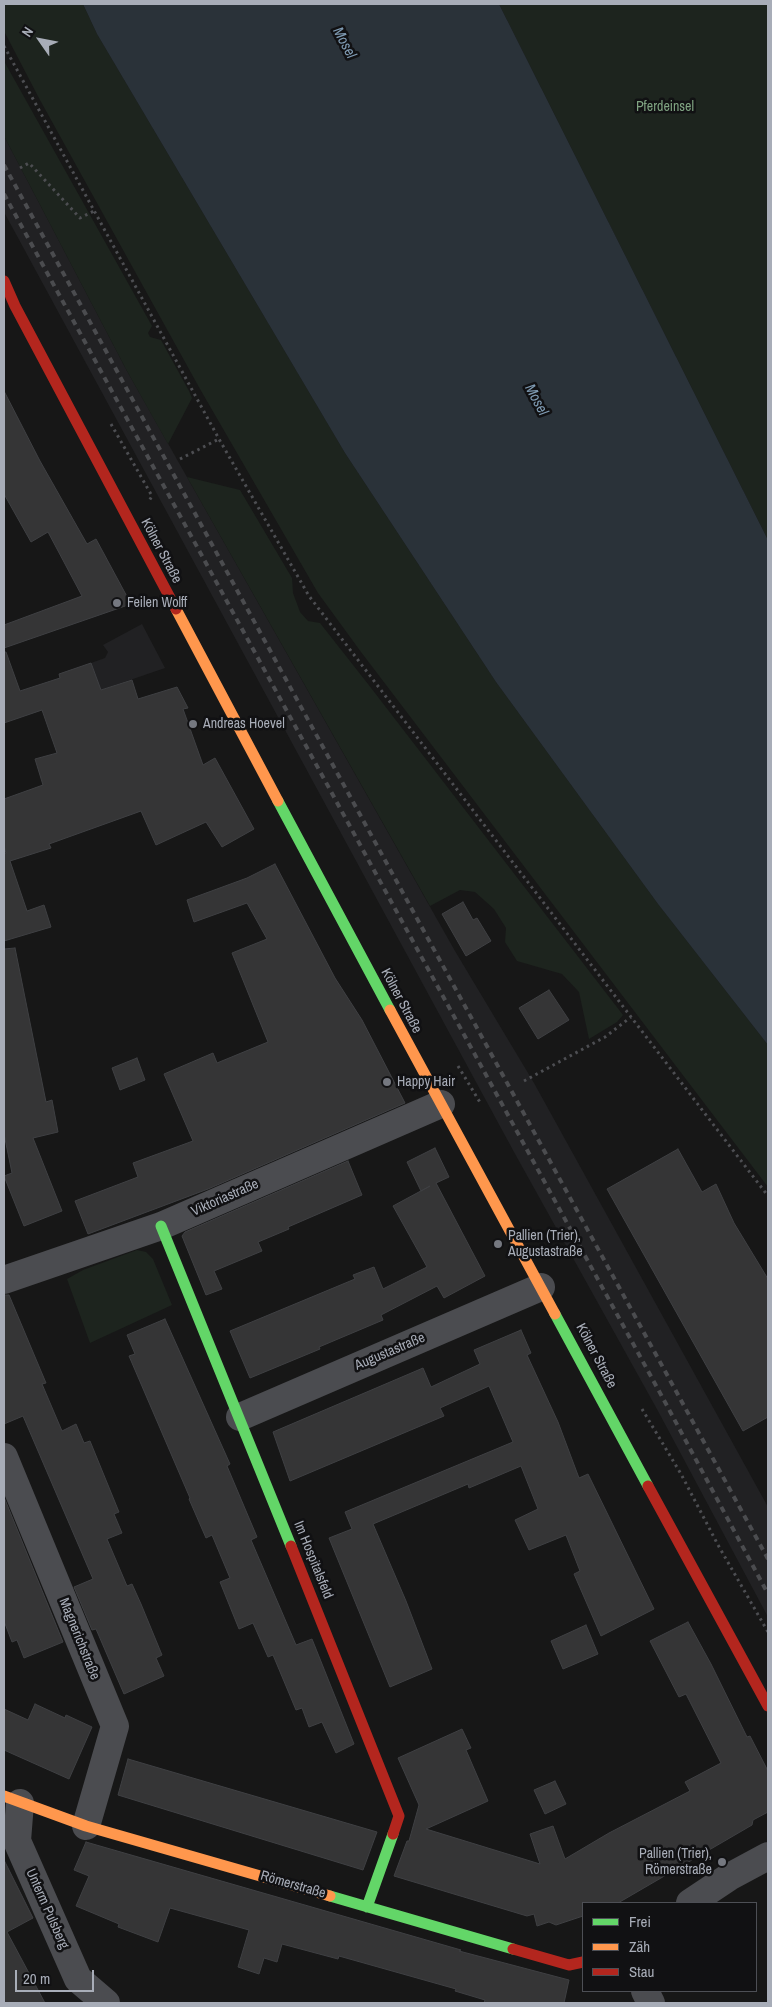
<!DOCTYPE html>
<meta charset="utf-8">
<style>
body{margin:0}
#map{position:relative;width:772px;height:2007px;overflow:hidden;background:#171717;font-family:"Archivo Narrow",sans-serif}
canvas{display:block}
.frame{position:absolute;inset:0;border:5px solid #a8adb8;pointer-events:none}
.legend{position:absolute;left:582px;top:1902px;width:175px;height:90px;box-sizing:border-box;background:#111113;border:1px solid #4d4f55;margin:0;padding:6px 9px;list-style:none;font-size:15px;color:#a8adb8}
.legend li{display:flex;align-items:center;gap:10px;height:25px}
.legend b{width:25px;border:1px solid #4d4f55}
.north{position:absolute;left:15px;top:15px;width:50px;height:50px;-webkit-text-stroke:4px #111113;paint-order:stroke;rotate:303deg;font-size:14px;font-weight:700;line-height:20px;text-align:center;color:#a8adb8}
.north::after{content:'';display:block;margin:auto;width:18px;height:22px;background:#a8adb8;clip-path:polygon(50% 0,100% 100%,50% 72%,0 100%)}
.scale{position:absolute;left:15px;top:1970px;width:79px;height:22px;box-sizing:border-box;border:2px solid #a8adb8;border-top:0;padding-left:6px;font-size:15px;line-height:18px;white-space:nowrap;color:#a8adb8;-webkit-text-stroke:4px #111113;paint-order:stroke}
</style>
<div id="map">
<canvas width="772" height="2007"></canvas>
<div class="frame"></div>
<ul class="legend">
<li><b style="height:6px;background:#63d668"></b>Frei</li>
<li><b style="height:6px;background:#ff974d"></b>Zäh</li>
<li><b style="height:6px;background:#b3261e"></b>Stau</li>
</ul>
<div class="north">N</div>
<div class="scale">20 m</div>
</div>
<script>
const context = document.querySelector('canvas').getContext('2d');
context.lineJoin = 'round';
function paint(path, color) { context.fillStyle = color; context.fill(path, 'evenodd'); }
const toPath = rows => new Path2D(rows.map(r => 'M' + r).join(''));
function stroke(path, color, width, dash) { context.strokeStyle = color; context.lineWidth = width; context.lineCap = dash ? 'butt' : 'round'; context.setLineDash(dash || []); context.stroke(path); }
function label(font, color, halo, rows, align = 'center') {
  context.font = font + ' "Archivo Narrow",sans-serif'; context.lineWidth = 5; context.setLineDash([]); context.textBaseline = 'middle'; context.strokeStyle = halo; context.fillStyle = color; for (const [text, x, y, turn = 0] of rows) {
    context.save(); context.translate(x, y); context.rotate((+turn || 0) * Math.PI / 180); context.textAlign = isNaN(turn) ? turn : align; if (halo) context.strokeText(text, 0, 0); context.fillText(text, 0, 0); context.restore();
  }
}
paint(toPath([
 [4,136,127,371,455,951,534,1083,768,1507,768,1617,658,1411,514,1152,4,212],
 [142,624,165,668,101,690,91,663,105,658,108,652,103,645]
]), '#212123');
paint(toPath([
 [4,4,83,4,97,34,345,453,496,682,658,904,768,1045,768,1187,361,652,318,593,200,389,40,100,4,31],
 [499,4,768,4,768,540],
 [4,61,152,326,148,333,150,337,161,340,189,391,192,398,168,444,127,371,4,136],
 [187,477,240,490,292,578,293,593,300,612,308,621,320,623,368,684,623,1015,617,1022,589,1039,579,992,562,974,517,961,505,942,506,928,494,909,475,892,460,890,430,906],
 [137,1250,146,1252,153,1259,172,1305,90,1343,67,1279,83,1270]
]), '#1d241e');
paint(toPath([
 [83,4,499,4,768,540,768,1045,658,904,496,682,345,453,97,34]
]), '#2a3239');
const building = toPath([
 [4,391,40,461,87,544,96,539,131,604,4,648,4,625,82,596,48,532,31,542,4,494,4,391],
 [4,652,6,652,20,691,60,678,59,674,91,663,101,690,132,680,138,699,177,687,188,708,183,709,203,765,215,758,254,829,222,847,206,822,156,845,141,811,49,844,51,848,10,861,27,911,44,905,51,927,4,941,4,854,6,853,4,846,4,799,43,785,35,759,57,753,42,710,4,723,4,652],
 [275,864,335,978,362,1020,405,1103,208,1189,88,1234,75,1201,138,1177,133,1163,193,1141,164,1074,213,1053,217,1063,268,1042,232,953,267,939,247,903,194,922,187,900,247,878,275,864],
 [463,902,473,920,477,918,491,941,466,956,442,914,463,902],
 [15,948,46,1102,52,1100,58,1132,33,1138,62,1211,24,1226,4,1176,12,1173,4,1134,4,949,15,948],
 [549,990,569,1020,538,1039,519,1008,549,990],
 [137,1058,145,1080,120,1090,112,1068,137,1058],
 [435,1148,449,1177,436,1183,485,1276,444,1298,437,1286,381,1315,383,1320,319,1347,320,1349,250,1378,230,1331,355,1279,353,1275,374,1267,383,1289,427,1267,393,1206,430,1186,421,1191,407,1162,435,1148],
 [678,1149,702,1192,716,1184,734,1223,768,1279,768,1417,743,1431,607,1189,678,1149],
 [348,1161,362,1195,288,1227,289,1229,258,1242,262,1251,214,1271,222,1289,206,1295,182,1236,185,1232,348,1161],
 [4,1295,9,1295,46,1383,42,1384,62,1431,76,1424,84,1443,90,1441,119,1512,114,1514,122,1533,107,1539,127,1586,132,1584,141,1604,162,1655,156,1658,164,1676,124,1694,96,1629,92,1630,74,1587,93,1579,23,1416,4,1424,4,1295],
 [165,1319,230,1464,227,1466,257,1537,251,1540,296,1645,312,1639,354,1744,336,1753,322,1722,309,1727,302,1708,296,1710,273,1655,268,1657,253,1623,239,1629,220,1582,230,1578,212,1535,206,1538,189,1499,190,1498,129,1356,135,1354,127,1335,165,1319],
 [521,1330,531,1353,527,1355,558,1422,579,1478,588,1474,654,1609,601,1636,574,1574,580,1571,566,1535,529,1550,515,1520,538,1509,521,1466,469,1488,468,1484,373,1524,406,1601,432,1669,390,1687,329,1538,352,1529,345,1512,513,1442,489,1386,440,1408,444,1416,290,1481,273,1432,423,1368,431,1387,480,1364,474,1350,521,1330],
 [4,1497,63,1642,24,1658,17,1640,12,1642,4,1621,4,1497],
 [688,1622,711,1664,747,1737,750,1736,768,1771,768,1812,753,1820,752,1825,618,1903,583,1903,583,1916,556,1925,549,1922,537,1926,534,1914,527,1916,394,1876,407,1841,409,1841,419,1805,398,1758,462,1729,471,1748,466,1750,488,1801,426,1829,540,1864,530,1834,553,1826,565,1859,609,1833,690,1791,685,1782,721,1763,686,1694,679,1697,650,1641,688,1622],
 [586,1625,598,1654,563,1669,551,1641,586,1625],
 [35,1704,65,1718,66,1715,92,1727,69,1779,4,1750,4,1709,28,1720,35,1704],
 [128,1759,377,1832,363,1870,118,1795,128,1759],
 [555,1781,566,1804,545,1814,534,1790,555,1781],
 [86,1842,461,1950,459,1951,569,1980,564,2003,484,2003,485,2000,455,1991,456,1989,339,1956,338,1959,282,1944,277,1962,264,1958,259,1974,238,1967,249,1930,170,1908,158,1942,118,1927,119,1924,76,1906,89,1876,74,1870,86,1842],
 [4,1860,33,1918,7,1932,45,2003,4,2003,4,1860]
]);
paint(building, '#353536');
stroke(building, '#3f4043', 1);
stroke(toPath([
 [4,46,219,439,309,596,768,1196],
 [20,168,29,163,80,218,94,211],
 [111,424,152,496,149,501],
 [180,459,219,439],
 [458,1066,481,1104],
 [524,1081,605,1037,631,1017],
 [642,1409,681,1474,718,1545,768,1632]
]), '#4d4e52', 3, [2.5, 4]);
stroke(toPath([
 [4,1280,161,1226,441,1104],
 [240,1417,541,1287],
 [4,1457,115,1726,86,1826],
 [20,1803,17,1841,78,1979,106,2003],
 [690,1903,729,1877,768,1856],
 [645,1991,651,2003]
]), '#4b4c50', 28);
stroke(toPath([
 [278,801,390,1010],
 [161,1226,291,1546],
 [555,1314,648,1486],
 [330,1896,513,1949],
 [367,1907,393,1834]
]), '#63d668', 11);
stroke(toPath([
 [176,609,278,801],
 [390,1010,555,1314],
 [4,1796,86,1826,330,1896]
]), '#ff974d', 11);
stroke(toPath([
 [4,281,15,306,176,609],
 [648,1486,768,1706],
 [291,1546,399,1816,393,1834],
 [513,1949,569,1965,583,1962]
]), '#b3261e', 11);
stroke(toPath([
 [4,165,768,1559],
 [4,194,665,1402,768,1594]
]), '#4b4c4f', 4, [6, 5]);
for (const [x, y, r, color] of [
 [117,603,5,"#757880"],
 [193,724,5,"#757880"],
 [387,1082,5,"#757880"],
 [498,1244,5,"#757880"],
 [722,1862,5,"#757880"]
]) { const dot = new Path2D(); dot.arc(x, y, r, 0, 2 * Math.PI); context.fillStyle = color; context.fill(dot); stroke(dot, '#111113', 2); }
label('14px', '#7fa381', '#111113', [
 ["Pferdeinsel",665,107]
]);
label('14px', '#a8adb8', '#111113', [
 ["Kölner Straße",161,551,62],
 ["Kölner Straße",401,1001,62],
 ["Viktoriastraße",225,1198,-24],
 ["Augustastraße",390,1352,-23],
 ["Kölner Straße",596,1356,62],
 ["Im Hospitalsfeld",313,1560,68],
 ["Magnerichstraße",79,1639,68],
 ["Römerstraße",293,1885,16],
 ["Unterm Pulsberg",47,1909,66]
]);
label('14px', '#a8adb8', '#111113', [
 ["Feilen Wolff",127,603],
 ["Andreas Hoevel",203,724],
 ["Happy Hair",397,1082],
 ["Pallien (Trier),",508,1236],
 ["Augustastraße",508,1252],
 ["Pallien (Trier),",712,1854,"right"],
 ["Römerstraße",712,1870,"right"]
], 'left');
label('italic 15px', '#7f9bb3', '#111113', [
 ["Mosel",344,43,62],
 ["Mosel",536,400,62]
]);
</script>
